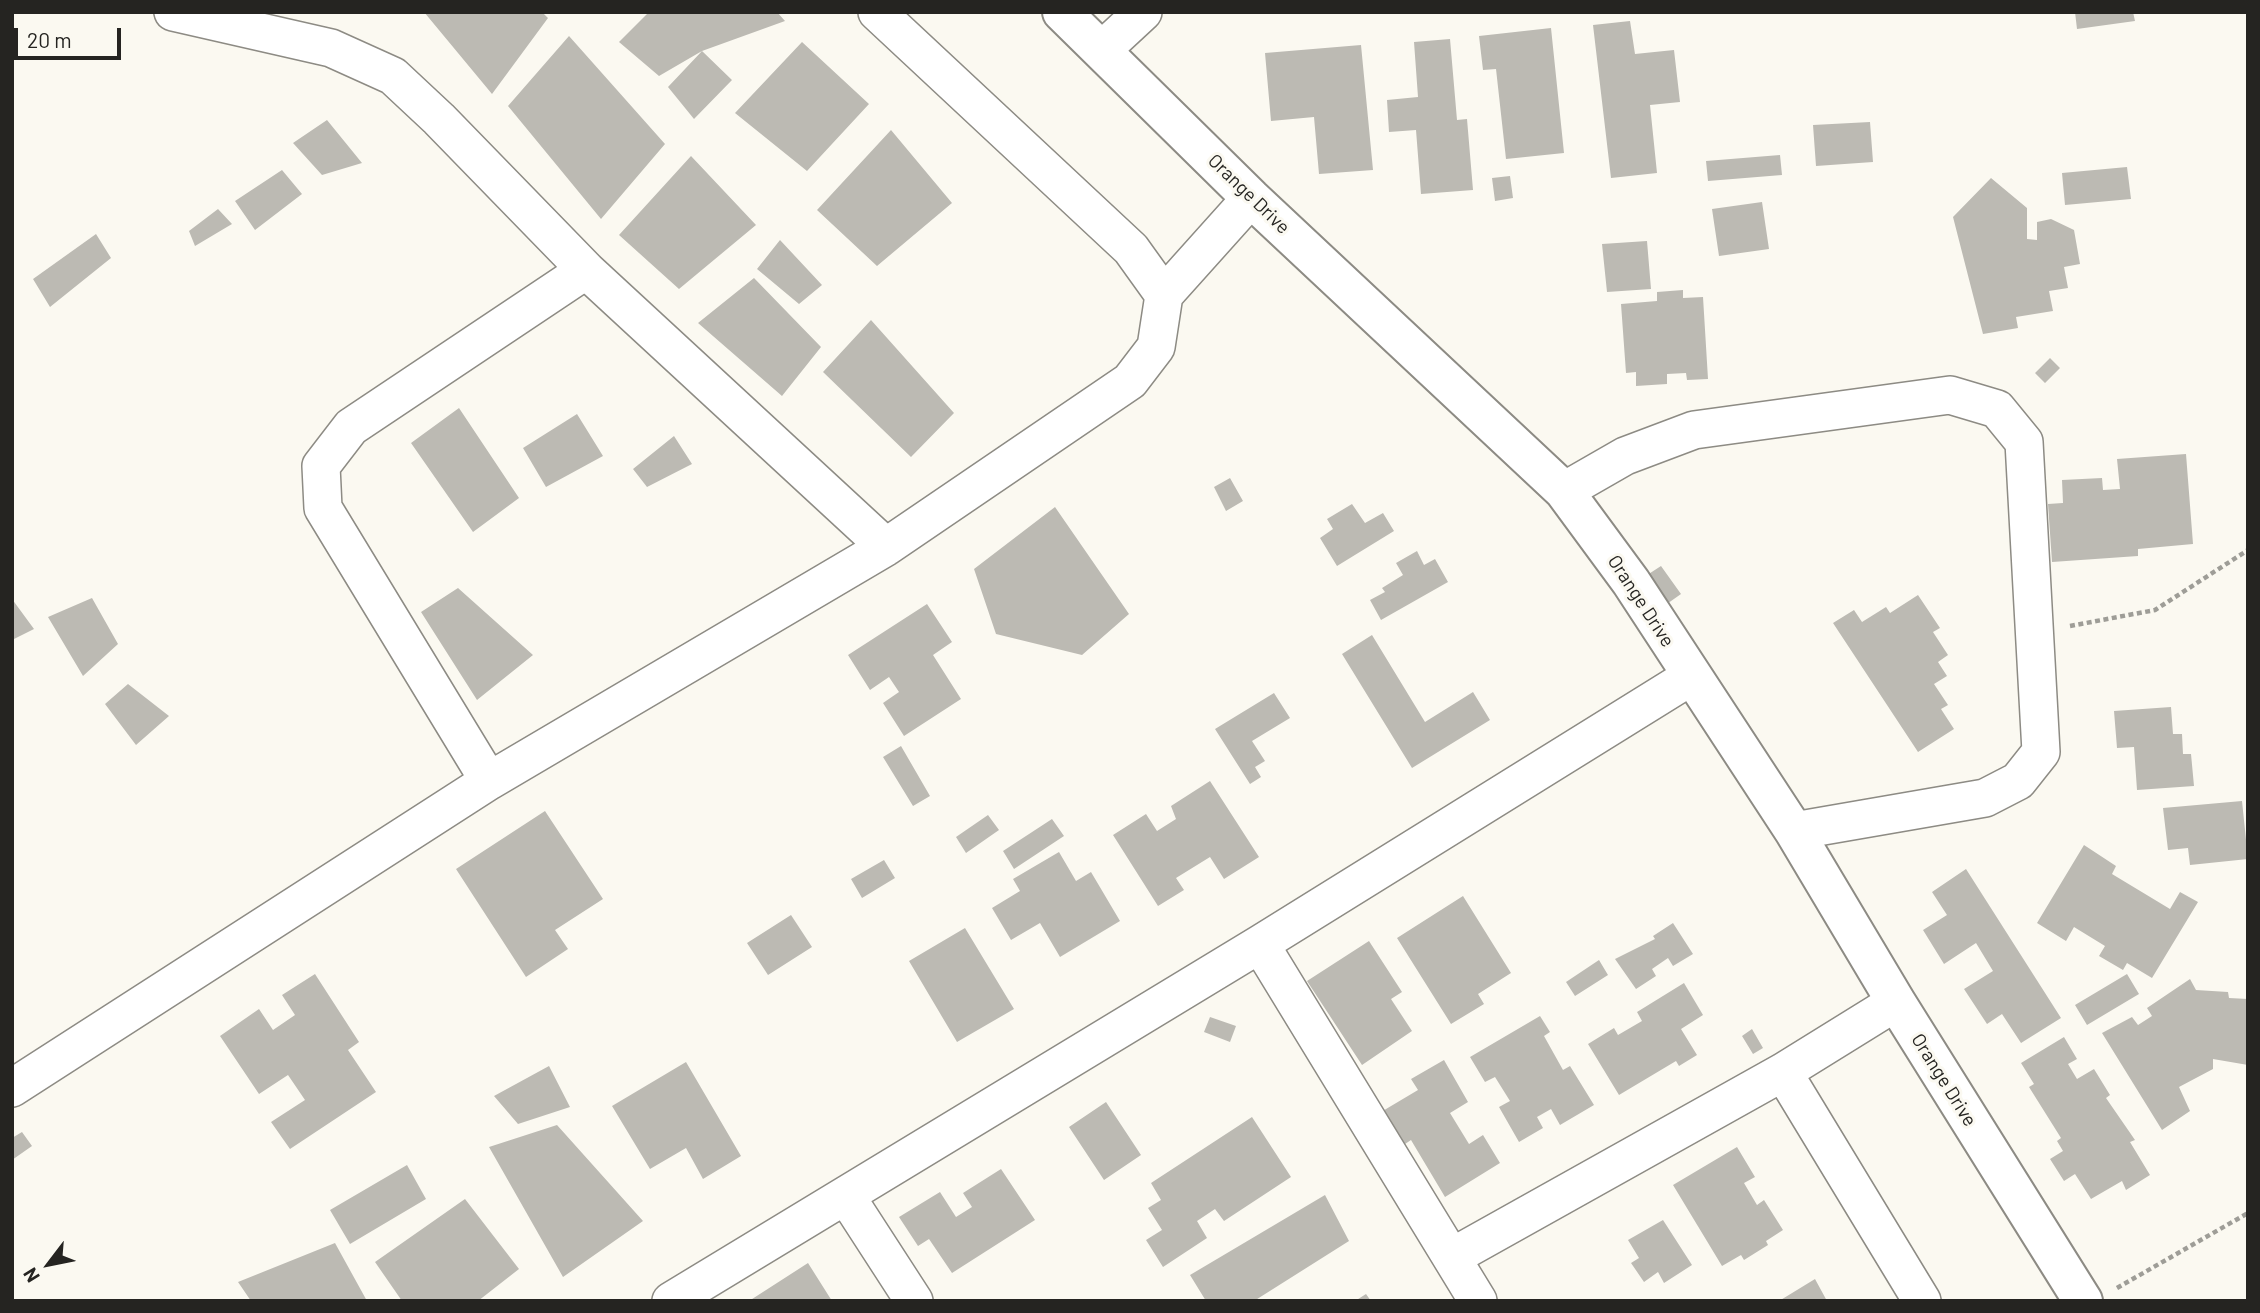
<!DOCTYPE html>
<style>
body{margin:0}
#map{position:relative;width:2260px;height:1313px;overflow:hidden;background:#fbf9f1;font-family:Barlow,sans-serif}
canvas{display:block}
.frame{position:absolute;inset:0;border:14px solid #252421;pointer-events:none}
.north{position:absolute;left:14px;top:1229px;width:70px;height:70px;-webkit-text-stroke:5px #fbf9f1;paint-order:stroke;rotate:238deg;font-size:19px;font-weight:700;line-height:28px;text-align:center;color:#252421}
.north::after{content:'';display:block;margin:auto;width:24px;height:32px;background:#252421;clip-path:polygon(50% 0,100% 100%,50% 72%,0 100%)}
.scale{position:absolute;left:14px;top:28px;width:107px;height:32px;box-sizing:border-box;border:4px solid #252421;border-top:0;padding-left:9px;font-size:21px;line-height:24px;white-space:nowrap;color:#252421;-webkit-text-stroke:5px #fbf9f1;paint-order:stroke}
</style>
<div id="map">
<canvas width="2260" height="1313"></canvas>
<div class="frame"></div>
<div class="north">N</div>
<div class="scale">20 m</div>
</div>
<script>
const context = document.querySelector('canvas').getContext('2d');
context.lineJoin = 'round';
function paint(path, color) { context.fillStyle = color; context.fill(path, 'evenodd'); }
const toPath = rows => new Path2D(rows.map(r => 'M' + r).join(''));
function stroke(path, color, width, dash) { context.strokeStyle = color; context.lineWidth = width; context.lineCap = dash ? 'butt' : 'round'; context.setLineDash(dash || []); context.stroke(path); }
function label(font, color, halo, rows, align = 'center') {
  context.font = font + ' Barlow,sans-serif'; context.lineWidth = 6; context.setLineDash([]); context.textBaseline = 'middle'; context.strokeStyle = halo; context.fillStyle = color; for (const [text, x, y, turn = 0] of rows) {
    context.save(); context.translate(x, y); context.rotate((+turn || 0) * Math.PI / 180); context.textAlign = isNaN(turn) ? turn : align; if (halo) context.strokeText(text, 0, 0); context.fillText(text, 0, 0); context.restore();
  }
}
paint(toPath([
 [424,12,542,12,548,18,492,94],
 [649,12,777,12,785,21,702,51,659,76,619,42],
 [2075,12,2133,12,2135,21,2077,29],
 [1630,21,1635,54,1674,50,1680,102,1650,105,1657,173,1611,178,1593,25],
 [1551,28,1564,153,1506,159,1496,69,1483,70,1479,36],
 [569,36,665,144,601,219,508,106],
 [1450,39,1457,120,1467,119,1473,190,1421,194,1416,130,1389,132,1387,100,1418,97,1414,42],
 [802,42,869,104,807,171,735,113],
 [1361,45,1373,170,1319,174,1314,117,1271,121,1265,53],
 [702,51,732,80,694,119,668,87],
 [327,120,362,163,322,175,293,143],
 [1870,122,1873,162,1816,166,1813,125],
 [891,130,952,203,877,266,817,210],
 [1780,155,1782,175,1708,181,1706,161],
 [691,156,756,225,679,289,619,235],
 [2127,167,2131,199,2065,205,2062,173],
 [282,170,302,194,255,230,235,201],
 [1510,176,1513,198,1495,201,1492,178],
 [1991,178,2027,208,2027,239,2037,240,2037,222,2051,219,2074,230,2080,264,2064,267,2068,288,2049,291,2053,311,2016,317,2018,328,1983,334,1953,217],
 [1762,202,1769,249,1719,256,1712,209],
 [218,209,232,224,195,246,189,231],
 [96,234,111,258,50,307,33,279],
 [780,240,822,285,799,304,757,269],
 [1647,241,1651,289,1607,292,1602,244],
 [754,278,821,347,782,396,698,323],
 [1683,290,1683,298,1703,297,1708,379,1687,380,1686,373,1667,374,1667,384,1636,386,1636,372,1626,373,1621,304,1657,301,1657,292],
 [871,320,954,413,911,457,823,372],
 [2050,358,2060,368,2045,383,2035,373],
 [459,408,519,498,473,532,411,443],
 [577,414,603,456,546,487,523,448],
 [674,436,692,464,647,487,633,469],
 [2186,454,2193,544,2138,549,2138,556,2052,562,2048,504,2063,503,2062,480,2102,478,2103,490,2120,489,2117,459],
 [1230,478,1243,501,1226,511,1214,487],
 [1352,504,1365,523,1383,513,1394,531,1337,566,1320,538,1333,529,1327,519],
 [1055,507,1129,614,1082,655,996,634,974,569],
 [1417,551,1424,565,1435,559,1448,582,1381,620,1370,600,1385,592,1382,588,1403,575,1396,563],
 [1661,566,1681,594,1664,606,1644,577],
 [458,588,533,655,477,700,421,612],
 [1918,595,1940,628,1933,632,1948,655,1938,662,1947,676,1934,684,1948,705,1941,709,1954,729,1918,752,1833,623,1854,610,1862,622,1886,607,1890,613],
 [92,598,118,644,83,676,48,617],
 [12,599,34,629,12,640],
 [927,604,952,642,933,655,961,699,904,736,883,703,899,692,889,677,870,690,848,655],
 [1372,635,1425,722,1473,692,1490,720,1412,768,1342,654],
 [128,684,169,716,136,745,105,704],
 [1274,693,1290,718,1252,741,1265,761,1255,767,1261,777,1250,784,1215,729],
 [2171,707,2173,734,2182,734,2183,754,2191,754,2194,786,2137,790,2134,747,2117,748,2114,711],
 [901,746,930,796,913,806,883,757],
 [1210,781,1259,857,1224,879,1210,857,1176,878,1184,890,1158,906,1113,835,1146,814,1157,831,1176,819,1171,806],
 [2242,801,2248,859,2190,865,2188,848,2168,850,2163,808],
 [545,811,603,899,555,930,568,949,526,977,456,869],
 [988,815,999,830,966,853,956,837],
 [1052,819,1064,836,1014,869,1003,851],
 [2084,845,2116,866,2112,874,2170,909,2180,892,2198,902,2152,978,2127,963,2123,970,2099,956,2105,946,2074,927,2066,941,2037,923],
 [1059,852,1076,881,1091,872,1120,921,1060,957,1040,923,1011,940,992,908,1020,891,1013,879],
 [884,860,895,878,862,898,851,879],
 [1966,869,2061,1018,2021,1043,2002,1014,1987,1024,1964,989,1993,971,1976,943,1944,964,1923,930,1947,915,1932,892],
 [1463,896,1511,973,1478,994,1484,1004,1451,1024,1397,938],
 [791,915,812,947,768,975,747,943],
 [1673,923,1693,954,1673,966,1668,958,1652,969,1656,976,1636,989,1615,959,1655,939,1653,936],
 [965,928,1014,1009,957,1042,909,961],
 [1369,941,1402,992,1391,999,1412,1031,1362,1065,1307,981],
 [1599,960,1608,975,1575,996,1566,982],
 [315,974,359,1042,348,1050,376,1092,290,1149,271,1122,305,1100,288,1075,259,1094,220,1036,259,1009,273,1030,295,1015,282,995],
 [2127,974,2139,994,2087,1025,2075,1005],
 [2190,979,2196,990,2228,992,2229,998,2248,999,2248,1065,2213,1059,2213,1069,2179,1087,2190,1111,2162,1130,2102,1033,2132,1017,2138,1025,2152,1016,2147,1008],
 [1684,983,1703,1015,1681,1029,1697,1055,1679,1066,1676,1061,1619,1095,1588,1044,1614,1028,1618,1035,1642,1021,1637,1012],
 [1540,1016,1550,1032,1544,1036,1563,1070,1570,1066,1594,1105,1560,1125,1551,1109,1537,1117,1543,1128,1519,1142,1499,1107,1510,1101,1495,1077,1485,1082,1470,1057],
 [1210,1017,1236,1026,1230,1042,1204,1032],
 [1752,1029,1763,1048,1753,1054,1742,1036],
 [2064,1037,2077,1059,2068,1064,2077,1079,2094,1069,2110,1095,2106,1098,2135,1140,2130,1142,2150,1175,2126,1190,2122,1181,2091,1199,2075,1174,2064,1181,2050,1159,2063,1151,2057,1141,2061,1138,2029,1087,2034,1084,2021,1063],
 [1444,1060,1468,1102,1450,1113,1469,1144,1483,1135,1500,1163,1445,1197,1411,1140,1402,1146,1381,1112,1418,1090,1411,1079],
 [686,1062,741,1156,703,1179,686,1148,650,1169,612,1106],
 [549,1066,570,1107,518,1124,494,1096],
 [1106,1102,1141,1155,1104,1180,1069,1127],
 [1252,1117,1291,1177,1224,1221,1215,1209,1197,1221,1207,1238,1163,1267,1146,1240,1162,1230,1148,1208,1161,1200,1151,1183],
 [557,1125,643,1221,563,1277,489,1147],
 [22,1132,32,1146,12,1160,12,1138],
 [1737,1147,1755,1177,1744,1183,1757,1205,1764,1200,1783,1230,1766,1241,1768,1245,1744,1260,1741,1255,1722,1266,1673,1185],
 [407,1165,426,1199,350,1244,330,1210],
 [1001,1169,1035,1220,952,1273,929,1239,918,1246,899,1217,940,1192,956,1217,972,1207,963,1193],
 [1325,1195,1349,1241,1254,1301,1206,1301,1190,1275],
 [465,1199,519,1269,478,1301,402,1301,375,1262],
 [1663,1220,1692,1265,1664,1283,1658,1272,1644,1282,1631,1263,1639,1258,1628,1240],
 [335,1243,367,1301,251,1301,238,1282],
 [808,1263,832,1301,749,1301],
 [1815,1279,1827,1301,1779,1301],
 [1366,1294,1371,1301,1355,1301]
]), '#bcbab3');
const street = toPath([
 [173,12,331,48,393,76,439,119,586,270,886,547],
 [1102,50,1143,12],
 [1164,295,1251,198],
 [1564,491,1625,456,1694,430,1950,395,1997,409,2024,442,2041,752,2018,781,1985,798,1794,831],
 [489,781,323,508,321,466,351,427,586,270],
 [1260,944,1478,1301],
 [1783,1072,1922,1301],
 [12,1088,489,781,886,547,1130,381,1156,347,1164,295,1131,249,877,12],
 [846,1196,914,1301],
 [1452,1257,1783,1072,1896,1002],
 [671,1301,1260,944,1690,677]
]);
const secondary = toPath([
 [1062,12,1251,198,1564,491,1631,582,1794,831,1896,1002,2083,1301]
]);
stroke(street, '#8d8b84', 40);
stroke(secondary, '#8d8b84', 42);
stroke(toPath([
 [2070,626,2155,610,2248,550],
 [2117,1288,2248,1213]
]), '#9e9d97', 4.5, [5, 3.5]);
stroke(street, '#fff', 37);
stroke(secondary, '#fff', 38);
label('19px', '#252421', '#fbf9f1', [
 ["Orange Drive",1249,194,44],
 ["Orange Drive",1641,601,57],
 ["Orange Drive",1944,1080,58]
]);
</script>
